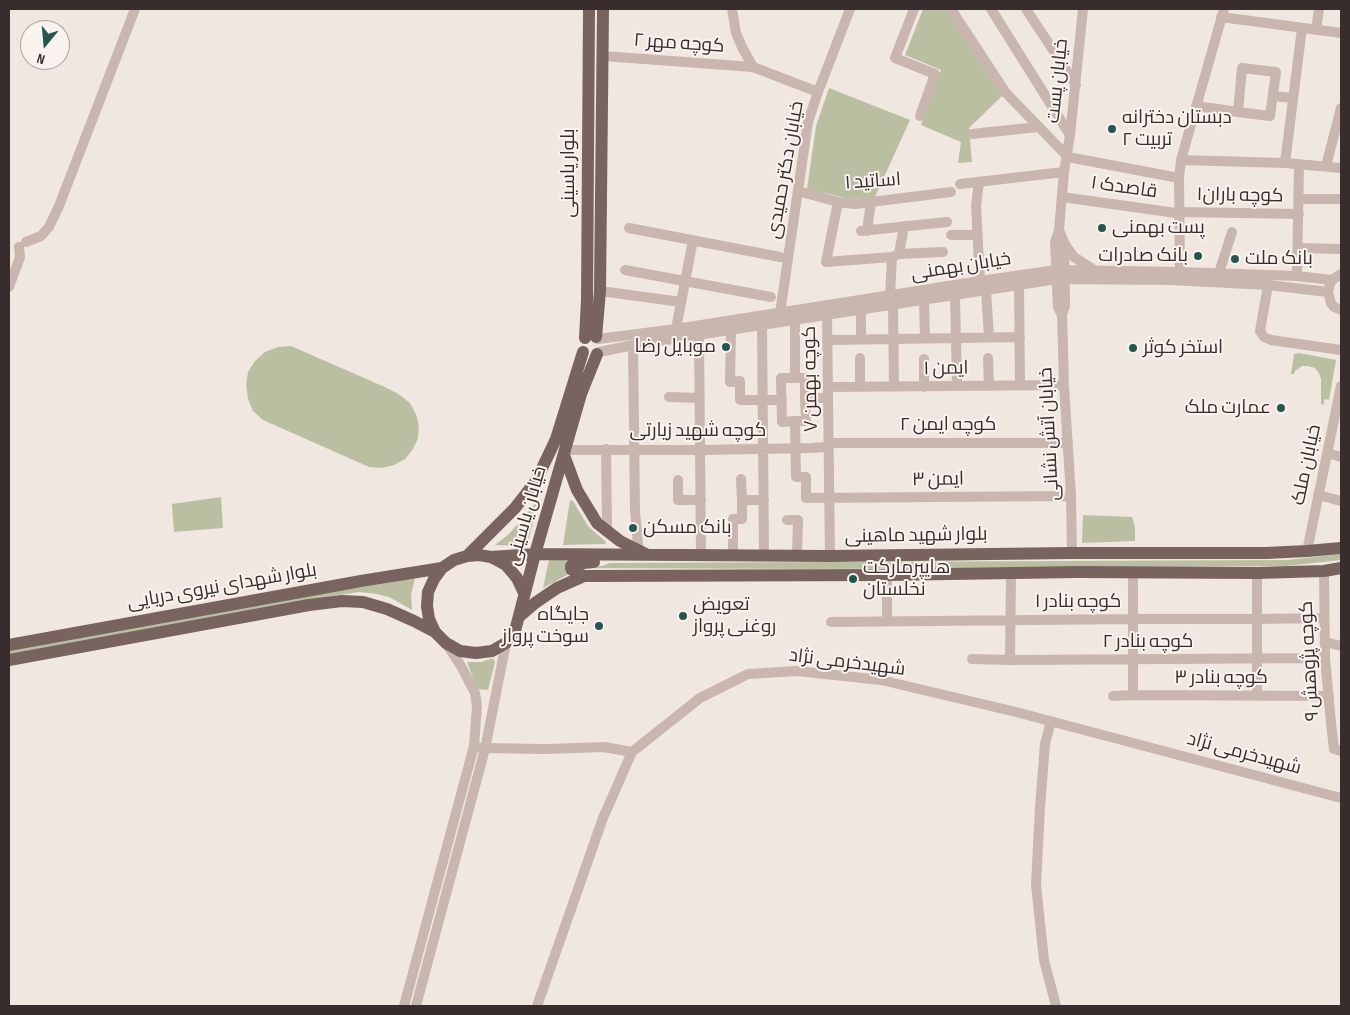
<!DOCTYPE html>
<meta charset="utf-8">
<style>
body{margin:0}
#map{position:relative;width:1350px;height:1015px;overflow:hidden;background:#f1e7e1;font-family:"Sofia Sans Condensed",sans-serif}
canvas{display:block}
.frame{position:absolute;inset:0;border:10px solid #382d2c;pointer-events:none}
.north{position:absolute;left:20px;top:20px;width:50px;height:50px;box-sizing:border-box;background:#f9f2ee;border:1px solid #aca3a0;border-radius:50%;rotate:197deg;font-size:14px;font-weight:700;line-height:20px;text-align:center;color:#382d2c}
.north::after{content:'';display:block;margin:auto;width:18px;height:22px;background:#255650;clip-path:polygon(50% 0,100% 100%,50% 72%,0 100%)}
</style>
<div id="map">
<canvas width="1350" height="1015"></canvas>
<div class="frame"></div>
<div class="north">N</div>
</div>
<script>
const context = document.querySelector('canvas').getContext('2d');
context.lineJoin = 'round';
function paint(path, color) { context.fillStyle = color; context.fill(path, 'evenodd'); }
const toPath = rows => new Path2D(rows.map(r => 'M' + r).join(''));
function stroke(path, color, width, dash) { context.strokeStyle = color; context.lineWidth = width; context.lineCap = dash ? 'butt' : 'round'; context.setLineDash(dash || []); context.stroke(path); }
function label(font, color, halo, rows, align = 'center') {
  context.font = font + ' "Sofia Sans Condensed",Cairo,sans-serif'; context.lineWidth = 4; context.setLineDash([]); context.textBaseline = 'middle'; context.strokeStyle = halo; context.fillStyle = color; for (const [text, x, y, turn = 0] of rows) {
    context.save(); context.translate(x, y); context.rotate((+turn || 0) * Math.PI / 180); context.textAlign = isNaN(turn) ? turn : align; if (halo) context.strokeText(text, 0, 0); context.fillText(text, 0, 0); context.restore();
  }
}
paint(toPath([
 [923,9,946,9,1003,95,969,128,972,162,958,163,961,142,921,125,941,70,905,55],
 [829,88,910,120,875,197,850,199,807,189,816,126],
 [291,346,387,388,400,395,410,403,416,414,419,426,418,438,413,449,405,459,394,465,382,468,369,467,263,420,253,411,248,399,246,385,248,372,255,361,265,352,278,347],
 [1299,353,1336,360,1329,400,1324,399,1324,403,1323,405,1321,404,1321,379,1319,373,1315,368,1308,366,1302,366,1295,371,1294,374,1291,374,1294,354],
 [221,497,223,528,174,532,172,504],
 [539,499,527,546,495,545,509,534],
 [570,500,573,501,588,526,606,542,605,544,563,545],
 [1083,515,1132,517,1135,527,1135,541,1082,543],
 [1341,554,1341,560,1287,566,812,569,575,568,576,566,602,566,610,563,1287,560],
 [549,560,570,560,569,574,543,588],
 [415,578,411,595,412,610,389,597,377,594,359,592,293,602,9,654,9,649,326,592,369,586],
 [493,658,495,662,488,690,477,689,467,662,481,662]
]), '#bbbfa2');
stroke(toPath([
 [732,9,736,33,742,47,753,67,818,92],
 [914,9,895,58,935,74,920,116],
 [951,9,1006,93,1068,157],
 [991,9,1070,135],
 [1026,9,1076,85],
 [1221,17,1341,33],
 [1316,30,1319,9],
 [603,56,753,67],
 [1273,96,1293,98],
 [1196,106,1238,112,1270,116,1276,72,1242,68,1238,112],
 [972,134,1038,127],
 [1068,157,1179,178],
 [1181,160,1285,163,1341,168],
 [1285,163,1302,28],
 [1326,166,1341,108],
 [979,182,976,206,980,281],
 [960,184,1064,172],
 [798,191,838,202,855,204,951,192],
 [1062,197,1176,213,1180,212,1299,214],
 [1299,199,1341,199],
 [838,202,826,262,892,257,899,254,943,252],
 [629,228,780,257],
 [1059,230,1064,242,1065,306,1062,314,1064,385,1071,496,1072,553],
 [861,231,947,222],
 [867,231,871,202],
 [951,235,977,235],
 [26,242,41,236,49,227,59,206,135,9],
 [1064,243,1074,257,1094,270],
 [1298,248,1341,249],
 [899,254,904,226],
 [625,270,771,297],
 [1180,272,1179,178,1181,160,1224,9],
 [1219,273,1232,232],
 [1341,274,1332,280,1330,284,1328,292,1331,303,1334,307,1341,310],
 [1297,276,1299,164],
 [1019,285,1020,385],
 [1268,285,1260,331,1264,337,1271,340,1341,350],
 [9,287,20,257,19,247],
 [986,290,989,337],
 [600,291,681,302],
 [955,295,957,386],
 [890,296,892,257],
 [924,300,925,338],
 [893,305,894,387],
 [861,310,861,339],
 [780,313,808,122,818,92,850,9],
 [1061,313,1058,307,1055,242,1059,230,1064,172,1070,135,1083,9],
 [827,315,830,556],
 [795,320,795,378,781,378,782,422,795,421,796,477,806,477,806,498,1071,496],
 [762,325,764,555],
 [676,329,693,240],
 [731,329,730,382,740,381,740,400,782,400],
 [699,335,701,555],
 [598,339,676,329,980,281,1056,270,1180,272,1297,276,1332,280],
 [828,340,1020,337],
 [633,345,635,511,638,544,639,551],
 [599,352,633,345,1057,279,1170,280,1268,285,1328,292],
 [860,358,860,387],
 [988,358,989,386],
 [924,359,924,387],
 [795,378,805,378,805,398,806,421,795,421],
 [828,387,1064,385],
 [669,397,699,398],
 [805,398,828,398],
 [829,443,1068,443],
 [606,449,607,530],
 [566,450,700,450,812,448,825,447,829,443],
 [1327,453,1341,457],
 [741,479,742,500,764,500],
 [678,480,678,500,701,500],
 [1318,495,1341,501],
 [787,520,798,520,797,555],
 [1307,551,1341,386],
 [733,555,733,519,742,519,742,500],
 [1324,571,1325,658,1331,723,1334,749,1341,751],
 [1133,572,1133,695],
 [1257,573,1257,695],
 [887,575,887,621],
 [831,622,1133,619,1258,619,1324,618],
 [1325,642,1341,646],
 [972,659,1010,660,1325,658],
 [1010,660,1011,573],
 [1113,696,1133,695,1329,696],
 [1051,721,1045,744,1040,807,1036,885,1044,960,1056,1006],
 [480,748,547,749,604,747,632,752],
 [404,1006,474,746,477,706,475,693,461,666,447,645],
 [416,1006,485,749,506,643],
 [537,1006,603,818,632,752,700,698,748,674,797,671,881,680,1016,712,1341,798]
]), '#c9b6ae', 10);
stroke(toPath([
 [596,337,600,291,603,9],
 [585,338,587,300,589,9],
 [564,455,577,490,597,523,620,541,646,554],
 [467,556,515,508,536,481,556,439,583,352],
 [491,557,535,554,830,556,1072,553,1266,553,1307,551,1341,548],
 [584,576,572,570,571,568,571,566,573,564,594,562],
 [524,593,517,578,506,565,491,557,479,555,467,556,454,560,442,568,434,579,428,592,427,606,429,619,435,632,446,643,460,651,476,653,492,651,506,643,515,631,535,554,581,394,597,354],
 [520,616,535,603,557,588,584,576,887,575,1077,572,1257,573,1324,571,1341,568],
 [9,645,361,581,442,568],
 [9,660,309,605,342,601,363,602,387,609,414,621,435,632]
]), '#78635e', 12);
for (const [x, y, r, color] of [
 [1112,129,5,"#255650"],
 [1102,228,5,"#255650"],
 [1198,256,5,"#255650"],
 [1235,259,5,"#255650"],
 [726,347,5,"#255650"],
 [1133,348,5,"#255650"],
 [1281,408,5,"#255650"],
 [633,528,5,"#255650"],
 [853,579,5,"#255650"],
 [683,616,5,"#255650"],
 [599,626,5,"#255650"]
]) { const dot = new Path2D(); dot.arc(x, y, r, 0, 2 * Math.PI); context.fillStyle = color; context.fill(dot); stroke(dot, '#f9f2ee', 2); }
label('19px', '#382d2c', '#f9f2ee', [
 ["کوچه مهر ۲",679,44,4],
 ["خیابان پست",1058,81,-84],
 ["خیابان دکتر حمیدی",786,170,-80],
 ["بلوار یاسینی",569,173,-90],
 ["اساتید ۱",873,182,-4],
 ["قاصدک ۱",1124,188,8],
 ["کوچه باران۱",1240,196,1],
 ["خیابان بهمنی",961,267,-9],
 ["ایمن ۱",946,369,-1],
 ["کوچه بهمن ۷",811,379,-91],
 ["کوچه ایمن ۲",948,425],
 ["کوچه شهید زیارتی",698,431],
 ["خیابان آتش نشانی",1050,434,-93],
 ["خیابان ملک",1307,465,-78],
 ["ایمن ۳",938,480,-1],
 ["خیابان یاسینی",527,516,-74],
 ["بلوار شهید ماهینی",916,536,-1],
 ["بلوار شهدای نیروی دریایی",222,587,-10],
 ["کوچه بنادر ۱",1078,602],
 ["کوچه بنادر ۲",1148,642],
 ["کوچه پژوهش ۹",1310,661,-93],
 ["شهیدخرمی نژاد",847,663,7],
 ["کوچه بنادر ۳",1221,678],
 ["شهیدخرمی نژاد",1244,754,15]
]);
label('19px', '#382d2c', '#f9f2ee', [
 ["دبستان دخترانه",1122,118],
 ["تربیت ۲",1122,140],
 ["پست بهمنی",1112,228],
 ["بانک صادرات",1188,256,"right"],
 ["بانک ملت",1245,259],
 ["موبایل رضا",716,347,"right"],
 ["استخر کوثر",1143,348],
 ["عمارت ملک",1271,408,"right"],
 ["بانک مسکن",643,528],
 ["هایپرمارکت",863,568],
 ["نخلستان",863,590],
 ["تعویض",693,605],
 ["روغنی پرواز",693,627],
 ["جایگاه",589,615,"right"],
 ["سوخت پرواز",589,637,"right"]
], 'left');
</script>
